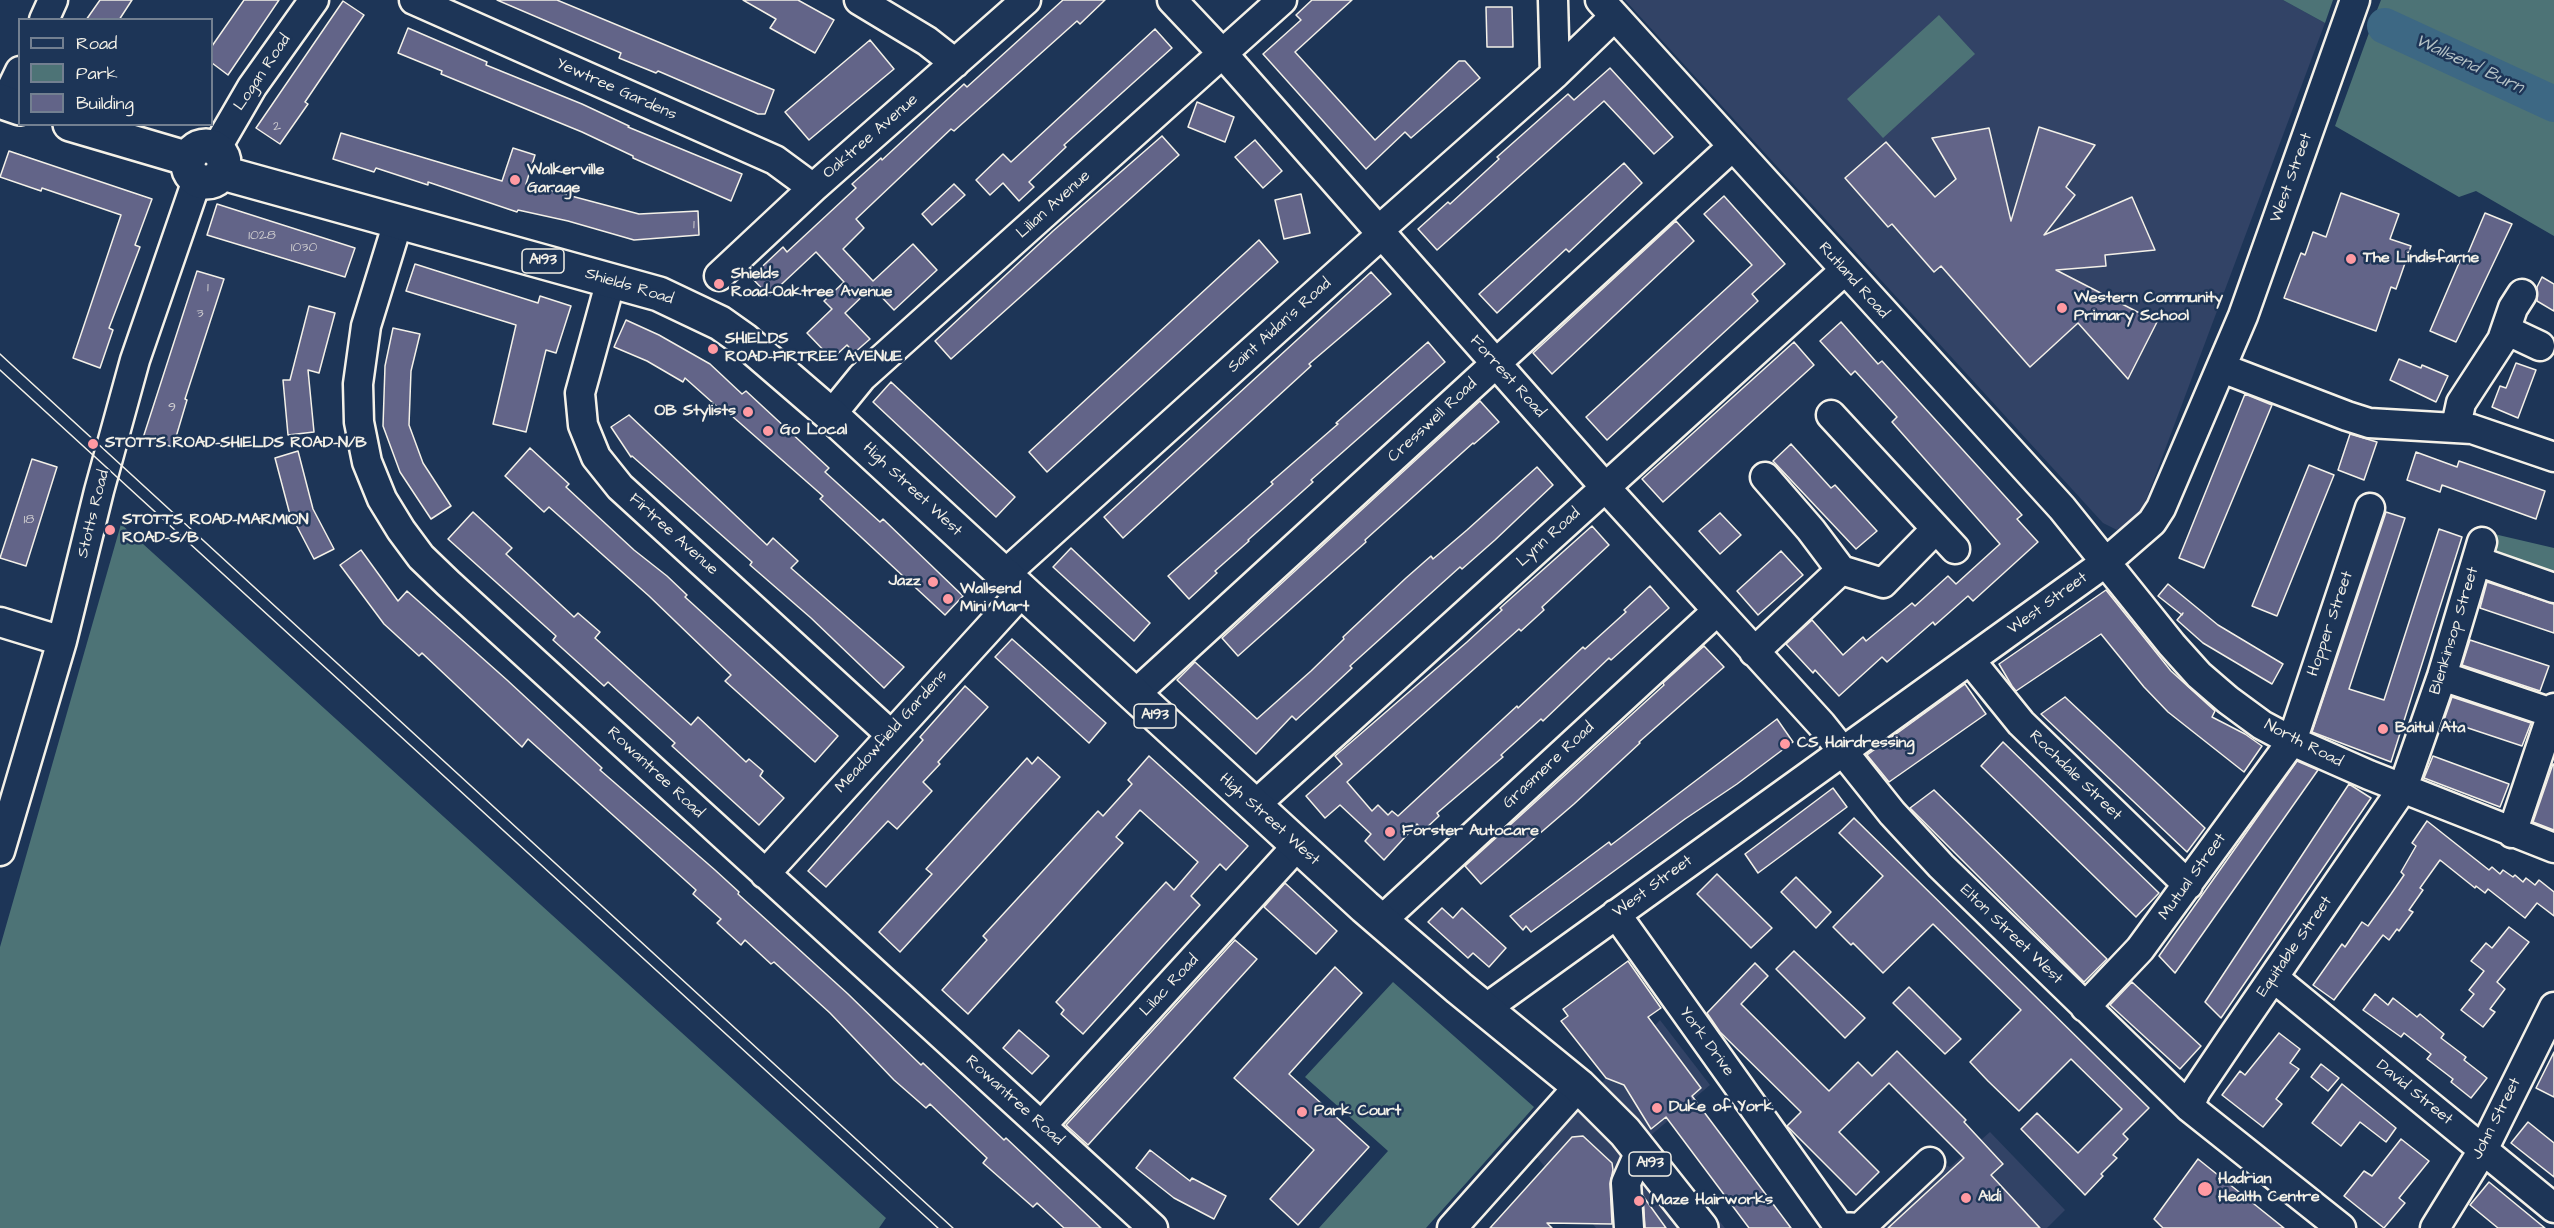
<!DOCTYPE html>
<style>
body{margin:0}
#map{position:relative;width:2554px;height:1228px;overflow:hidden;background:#1d3557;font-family:"Architects Daughter",sans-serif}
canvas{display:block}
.legend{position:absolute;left:18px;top:18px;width:195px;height:108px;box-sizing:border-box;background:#1d3557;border:2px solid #738091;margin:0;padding:8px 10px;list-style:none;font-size:18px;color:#f4f1e8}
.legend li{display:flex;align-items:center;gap:12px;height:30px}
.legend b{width:30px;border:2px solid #738091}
</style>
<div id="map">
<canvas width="2554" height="1228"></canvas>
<ul class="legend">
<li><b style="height:8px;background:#1d3557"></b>Road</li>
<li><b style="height:16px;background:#4d7376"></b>Park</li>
<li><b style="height:16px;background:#626488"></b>Building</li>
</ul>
</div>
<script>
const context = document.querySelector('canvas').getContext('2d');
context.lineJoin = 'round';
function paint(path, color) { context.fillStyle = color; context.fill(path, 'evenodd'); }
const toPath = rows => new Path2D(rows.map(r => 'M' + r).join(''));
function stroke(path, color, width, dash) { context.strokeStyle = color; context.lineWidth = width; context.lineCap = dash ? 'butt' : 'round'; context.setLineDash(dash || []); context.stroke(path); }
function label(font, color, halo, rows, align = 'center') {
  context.font = font + ' "Architects Daughter",sans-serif'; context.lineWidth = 5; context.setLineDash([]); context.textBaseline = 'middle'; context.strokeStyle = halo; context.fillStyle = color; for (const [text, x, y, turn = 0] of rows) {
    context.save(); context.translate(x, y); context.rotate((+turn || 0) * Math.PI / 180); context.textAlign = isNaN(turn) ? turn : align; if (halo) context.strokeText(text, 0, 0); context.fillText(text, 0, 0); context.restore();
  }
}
paint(toPath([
 [1625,0,2283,0,2325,23,2142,511,2131,522,2117,530,2103,523],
 [1660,1020,1710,1085,1650,1136,1725,1228,1596,1228,1535,1155],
 [1990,1132,2065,1210,2047,1228,1879,1228,1941,1163,1950,1167]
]), '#324366');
paint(toPath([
 [2283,0,2333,0,2325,23],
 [2381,0,2554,0,2554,95,2375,15],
 [1939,15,1975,54,1883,138,1847,99],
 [2370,30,2554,114,2554,236,2476,191,2459,197,2335,126],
 [121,524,886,1218,879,1228,0,1228,0,947],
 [2494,534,2554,548,2554,574,2493,553,2489,548],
 [1393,982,1534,1107,1426,1228,1319,1228,1388,1151,1305,1077]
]), '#4d7376');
stroke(toPath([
 [2385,26,2554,104]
]), '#3d6884', 36);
const building = toPath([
 [100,0,132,0,119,20,86,20,100,0],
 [244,0,279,0,228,75,212,63,212,46,244,0],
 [497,0,557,0,774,90,765,114,758,114,658,71,656,73,619,58,621,53,497,0],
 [743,0,798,0,834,20,815,53,770,28,776,19,743,0],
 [1063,0,1105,0,1080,24,1077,21,954,131,951,129,856,219,864,228,843,249,873,281,913,244,937,270,894,310,872,287,845,313,870,339,854,353,847,345,832,359,807,333,832,309,824,301,844,282,816,252,769,296,751,277,783,247,787,252,856,188,852,184,881,158,882,160,964,84,967,87,1063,0],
 [1312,0,1352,0,1295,52,1375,140,1459,61,1465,61,1480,78,1411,138,1405,132,1366,169,1263,54,1301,20,1296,15,1312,0],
 [343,1,364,15,305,102,308,104,280,144,256,128,343,1],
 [1486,7,1512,7,1513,47,1487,47,1486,7],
 [408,28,487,62,486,65,582,104,629,126,628,127,742,174,731,201,633,158,633,156,582,132,441,74,442,71,398,53,408,28],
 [1155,29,1172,48,1064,145,1066,147,1029,182,1034,187,1019,201,1003,183,990,195,976,180,1003,154,1011,162,1155,29],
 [870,40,894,69,809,140,785,112,870,40],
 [1610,68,1673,137,1654,154,1604,101,1437,250,1418,229,1448,202,1450,204,1499,159,1497,157,1568,94,1574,100,1610,68],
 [1197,102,1234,117,1225,142,1188,127,1197,102],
 [2039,127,2095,145,2066,187,2075,195,2044,235,2132,197,2155,250,2105,255,2106,266,2056,270,2157,322,2128,379,2078,323,2030,367,1941,266,1934,272,1892,224,1888,227,1845,178,1886,142,1935,197,1956,179,1932,138,1989,128,2011,221,2039,127],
 [341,133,502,181,513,148,535,155,526,184,639,214,698,211,699,235,634,240,568,221,518,210,517,212,428,182,428,185,376,168,374,172,333,159,341,133],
 [1162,136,1179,155,951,359,935,341,1053,231,1162,136],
 [1255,140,1282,171,1263,188,1235,157,1255,140],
 [9,151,152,199,135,245,140,247,109,328,113,330,100,368,73,358,121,215,42,188,41,191,0,177,9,151],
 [1624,163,1642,183,1569,252,1566,249,1497,313,1479,294,1624,163],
 [954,184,965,195,932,225,922,214,954,184],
 [2341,193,2399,214,2390,239,2411,246,2396,289,2391,287,2376,331,2284,298,2301,253,2305,255,2313,232,2326,237,2341,193],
 [1301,194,1310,233,1284,239,1275,200,1301,194],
 [1724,196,1785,264,1752,294,1758,301,1607,440,1586,417,1752,265,1704,214,1724,196],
 [217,204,355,248,345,277,207,235,217,204],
 [2485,213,2512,224,2456,342,2430,331,2462,256,2466,258,2485,213],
 [1676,221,1694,241,1552,374,1533,353,1676,221],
 [1259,240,1278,262,1047,472,1029,452,1259,240],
 [415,264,538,303,540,296,571,306,556,353,546,350,526,432,493,424,516,325,406,291,415,264],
 [197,271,224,279,185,399,187,400,173,447,143,438,197,271],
 [1371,272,1391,294,1309,364,1311,366,1123,538,1104,517,1371,272],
 [2542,277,2554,284,2554,311,2537,301,2537,287,2542,277],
 [309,306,335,313,319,373,308,370,314,432,288,435,283,380,290,380,309,306],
 [626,320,659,335,710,364,742,394,746,391,829,468,825,472,880,522,883,519,963,596,945,615,820,499,823,496,724,409,722,411,685,378,683,382,647,361,614,347,626,320],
 [1841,322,1878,364,1882,361,2022,515,2017,519,2038,542,1973,601,1968,596,1935,625,1933,622,1887,662,1882,657,1839,696,1815,670,1813,673,1786,644,1812,620,1843,655,1863,637,1866,641,1912,603,1915,606,1948,576,1956,584,2000,544,1892,422,1897,417,1855,371,1851,375,1820,341,1841,322],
 [393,328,420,334,411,371,409,425,423,463,451,506,431,519,400,472,383,426,385,366,393,328],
 [1428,342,1445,362,1311,480,1313,482,1248,540,1249,541,1215,571,1217,573,1189,599,1168,576,1273,484,1271,482,1338,424,1336,423,1428,342],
 [1794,342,1814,365,1663,502,1642,479,1794,342],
 [2399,359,2421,368,2422,365,2448,376,2436,402,2390,380,2399,359],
 [2516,363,2536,370,2518,418,2492,407,2500,386,2506,388,2516,363],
 [891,382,1015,497,996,517,873,402,891,382],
 [2245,394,2272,405,2204,568,2179,558,2245,394],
 [1480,401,1499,422,1474,444,1473,443,1365,540,1366,542,1238,656,1222,638,1480,401],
 [629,415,767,545,773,538,798,561,791,568,904,667,884,688,811,618,750,565,752,562,632,456,631,457,611,427,629,415],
 [2350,434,2377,442,2364,480,2338,470,2350,434],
 [1791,444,1831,488,1835,485,1877,531,1856,549,1773,461,1791,444],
 [530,448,569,484,566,487,634,550,667,576,687,595,685,597,838,736,815,762,725,681,731,675,649,596,549,507,544,512,505,476,530,448],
 [298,451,313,509,334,549,314,559,289,511,275,458,298,451],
 [2416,452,2457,467,2459,461,2545,491,2536,519,2442,485,2440,492,2407,480,2416,452],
 [32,459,57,467,26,566,0,558,32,459],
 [2309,465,2334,475,2277,616,2252,606,2309,465],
 [1537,467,1553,485,1495,540,1462,569,1460,567,1350,666,1352,668,1296,720,1292,716,1256,754,1177,680,1195,662,1257,719,1311,671,1344,639,1343,637,1406,578,1431,556,1433,559,1467,530,1537,467],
 [473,512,512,548,506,554,574,617,578,613,600,632,595,638,691,725,698,717,746,762,749,759,763,771,760,776,784,798,759,825,672,746,675,743,608,682,604,686,553,640,556,636,448,539,473,512],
 [2386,512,2405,518,2349,689,2384,700,2439,529,2462,537,2391,762,2312,732,2386,512],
 [1720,513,1741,535,1720,554,1699,531,1720,513],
 [1592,526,1609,545,1542,607,1544,610,1521,631,1519,629,1347,782,1372,811,1378,805,1388,815,1392,811,1398,816,1517,706,1518,708,1583,647,1585,649,1626,612,1624,610,1650,586,1669,608,1611,660,1609,658,1543,721,1541,719,1501,755,1503,757,1437,813,1439,816,1423,831,1417,824,1384,860,1365,841,1371,834,1340,805,1325,818,1306,796,1342,764,1335,756,1467,642,1502,610,1500,608,1592,526],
 [1071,548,1150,623,1134,641,1053,567,1071,548],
 [361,550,398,601,407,591,507,680,602,768,600,770,715,870,739,892,738,894,848,994,921,1065,923,1063,1004,1140,1006,1138,1101,1228,1064,1228,1037,1203,1033,1207,983,1163,987,1158,930,1104,926,1108,894,1080,830,1013,774,962,771,964,745,940,741,945,717,923,721,919,693,894,696,890,634,834,528,739,522,747,422,653,419,656,384,624,340,565,361,550],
 [1781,551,1803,575,1758,615,1737,591,1781,551],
 [2487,582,2554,604,2554,633,2480,608,2487,582],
 [2168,584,2218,625,2283,664,2272,684,2203,643,2177,620,2183,613,2182,615,2158,596,2168,584],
 [2106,590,2171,671,2215,711,2212,717,2245,734,2262,746,2244,772,2168,712,2144,687,2101,634,2016,691,2012,686,1999,664,2106,590],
 [1012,639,1106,723,1089,743,995,657,1012,639],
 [2470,640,2549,666,2540,691,2462,665,2470,640],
 [1704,646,1724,667,1639,742,1640,743,1574,804,1481,884,1465,866,1664,685,1663,683,1704,646],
 [1965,684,1986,714,1889,782,1867,755,1965,684],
 [965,686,988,707,938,762,940,764,923,782,932,791,897,829,888,821,826,887,808,871,923,740,920,737,965,686],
 [2065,697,2205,828,2187,852,2041,714,2065,697],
 [2452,697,2531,723,2522,746,2444,720,2452,697],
 [1777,719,1793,742,1737,784,1685,819,1531,932,1526,926,1523,930,1510,916,1609,842,1611,845,1777,719],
 [2003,742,2159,893,2136,917,1981,766,2003,742],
 [1149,756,1248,846,1226,870,1220,864,1191,896,1200,905,1083,1034,1061,1014,1064,1010,1056,1002,1166,882,1174,890,1198,862,1140,810,1116,837,1123,843,968,1014,942,990,987,940,983,936,1098,811,1103,816,1132,784,1128,780,1149,756],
 [2433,756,2509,784,2500,807,2424,778,2433,756],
 [1038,757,1060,777,900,952,879,932,932,874,926,869,1027,758,1032,764,1038,757],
 [2297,761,2318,770,2175,973,2159,956,2297,761],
 [2553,764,2554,764,2554,830,2533,822,2553,764],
 [2349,784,2371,798,2221,1018,2205,1002,2349,784],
 [1833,788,1847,807,1758,873,1745,854,1833,788],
 [1934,790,2107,959,2084,982,1910,808,1934,790],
 [1854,818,2149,1108,2123,1134,2128,1139,2113,1155,2117,1158,2101,1174,2103,1176,2085,1195,2021,1129,2037,1113,2078,1153,2122,1109,2071,1059,2019,1111,1988,1081,1970,1062,2021,1010,1933,924,1883,973,1853,943,1851,945,1833,927,1883,876,1839,833,1854,818],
 [2427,821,2489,870,2492,867,2500,874,2503,870,2513,877,2515,875,2523,882,2526,878,2535,885,2539,880,2554,892,2554,916,2537,903,2525,918,2488,889,2485,893,2476,886,2475,888,2440,860,2420,888,2423,890,2409,910,2413,912,2399,931,2397,929,2389,940,2383,935,2334,1000,2313,985,2342,944,2345,947,2362,922,2368,926,2391,894,2404,875,2401,872,2416,846,2412,843,2427,821],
 [1717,874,1772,928,1751,948,1697,894,1717,874],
 [1796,877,1831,912,1816,928,1781,892,1796,877],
 [1285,883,1337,931,1316,954,1264,907,1285,883],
 [1442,908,1453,918,1462,908,1506,948,1489,967,1473,953,1468,958,1428,922,1442,908],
 [2509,927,2529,942,2497,982,2505,989,2490,1009,2495,1012,2483,1027,2461,1010,2474,994,2469,990,2484,971,2471,961,2486,943,2492,948,2509,927],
 [1235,940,1257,959,1088,1145,1066,1125,1235,940],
 [1794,951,1865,1018,1845,1038,1776,969,1794,951],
 [1628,961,1661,1008,1648,1017,1701,1088,1692,1096,1791,1228,1749,1228,1666,1117,1651,1129,1624,1085,1606,1078,1561,1021,1568,1016,1563,1009,1628,961],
 [1755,963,1768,976,1741,1004,1829,1091,1858,1062,1872,1076,1897,1051,1966,1120,1964,1122,2003,1164,1991,1175,2040,1228,1888,1228,1964,1158,1889,1083,1839,1132,1879,1172,1856,1195,1787,1126,1801,1112,1720,1032,1707,1013,1755,963],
 [1335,967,1362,993,1289,1074,1369,1147,1298,1225,1270,1199,1314,1150,1234,1078,1335,967],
 [2132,982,2201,1046,2180,1069,2110,1005,2132,982],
 [1909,987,1961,1039,1945,1054,1893,1003,1909,987],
 [2375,994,2388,1005,2393,998,2417,1017,2420,1014,2444,1034,2441,1038,2466,1057,2464,1060,2487,1078,2471,1098,2451,1082,2453,1079,2427,1059,2431,1054,2404,1033,2401,1037,2363,1010,2375,994],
 [1019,1030,1049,1056,1032,1074,1003,1048,1019,1030],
 [2279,1033,2300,1049,2290,1063,2299,1069,2276,1099,2282,1104,2263,1127,2222,1095,2240,1071,2245,1075,2279,1033],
 [2554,1052,2554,1097,2536,1088,2554,1052],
 [2321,1064,2339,1078,2328,1091,2311,1077,2321,1064],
 [2342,1084,2396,1128,2386,1142,2360,1122,2341,1146,2312,1123,2342,1084],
 [2528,1122,2554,1143,2554,1177,2511,1143,2528,1122],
 [1583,1136,1612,1163,1613,1170,1610,1184,1612,1224,1547,1223,1552,1228,1490,1228,1572,1137,1583,1136],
 [2401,1139,2429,1161,2399,1198,2405,1203,2384,1228,2344,1196,2364,1171,2372,1176,2401,1139],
 [1150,1150,1190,1181,1192,1178,1226,1196,1214,1219,1174,1198,1136,1168,1150,1150],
 [2198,1159,2284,1228,2163,1228,2154,1219,2198,1159],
 [2489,1182,2545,1228,2498,1228,2470,1205,2489,1182],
 [1643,1196,1666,1228,1645,1228,1643,1196]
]);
paint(building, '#626488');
stroke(building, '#f4f1e8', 1.5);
const minor = toPath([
 [414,0,775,160,813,188],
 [859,0,927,41,955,63],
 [1172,0,1223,54,1605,487,1821,724,1892,813,1941,866,2189,1107,2341,1228],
 [1553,0,1555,74],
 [1600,0,2062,508,2172,645,2199,675,2228,700,2262,725,2292,741,2369,775,2554,848],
 [44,20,53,0],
 [5,102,20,71],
 [216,149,252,87,314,0],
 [398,222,366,326,358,384,359,422,367,462,382,499,401,530,421,557,448,583,1153,1228],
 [719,276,813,188,1026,0],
 [611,280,580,393,583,425,596,457,620,487,890,734],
 [2506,330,2540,346],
 [2222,368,2347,416,2369,423,2472,429,2554,457],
 [831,415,862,377,1282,0],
 [1831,415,1955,549],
 [2456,426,2461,403,2502,340,2513,308,2522,294],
 [1765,477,1811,530,1841,570,1883,583,1936,529],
 [2477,561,2554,588],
 [1004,575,1372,243,1388,222,1555,74,1614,17],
 [0,622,62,641],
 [1754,652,1841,570],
 [1970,660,2021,723,2188,885],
 [2442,676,2552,713],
 [1133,696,1732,147],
 [1254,806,1844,271],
 [2512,833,2554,708],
 [0,851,62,641,99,491,135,360,197,180],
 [765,874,1022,592],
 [1616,914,1839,1227,1860,1228,1930,1162],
 [1381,921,1717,611],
 [2274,978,2554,1208],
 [2085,1007,2140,949,2292,741,2370,508],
 [1485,1009,2106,562,2152,522,2161,508,2243,316,2355,0],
 [2189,1107,2196,1091,2231,1039,2403,788,2442,676,2482,542],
 [1042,1125,1297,846],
 [1452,1228,1579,1086],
 [1629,1228,1626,1183,1640,1151],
 [2435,1228,2483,1150,2554,1007]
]);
const major = toPath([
 [0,101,20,108],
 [70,124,189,159],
 '188 164a18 18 0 1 1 36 0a18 18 0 1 1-36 0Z',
 [223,173,659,294,720,323,744,340,831,415,1365,907,1459,988,1579,1086,1625,1132,1701,1228]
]);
stroke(minor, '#f4f1e8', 33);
stroke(major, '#f4f1e8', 38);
stroke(minor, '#1d3557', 28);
stroke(major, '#1d3557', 33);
stroke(toPath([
 [0,354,953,1228],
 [0,370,938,1228]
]), '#f4f1e8', 1.5);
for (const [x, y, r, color] of [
 [515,180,6,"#ff9aa2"],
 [2351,259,6,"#ff9aa2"],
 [719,284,6,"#ff9aa2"],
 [2062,308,6,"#ff9aa2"],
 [713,349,6,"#ff9aa2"],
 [748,412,6,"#ff9aa2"],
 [768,431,6,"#ff9aa2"],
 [93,444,6,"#ff9aa2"],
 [110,530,6,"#ff9aa2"],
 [933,582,6,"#ff9aa2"],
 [948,599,6,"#ff9aa2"],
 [2383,729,6,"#ff9aa2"],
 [1785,744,6,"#ff9aa2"],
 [1390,832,6,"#ff9aa2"],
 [1657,1108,6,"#ff9aa2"],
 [1302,1112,6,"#ff9aa2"],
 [2205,1189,8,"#ff9aa2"],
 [1966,1198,6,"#ff9aa2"],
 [1639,1201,6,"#ff9aa2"]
]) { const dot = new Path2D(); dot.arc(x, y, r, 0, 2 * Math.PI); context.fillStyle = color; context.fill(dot); stroke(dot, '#1d3557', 2); }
label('14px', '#d0ced0', null, [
 ["2",277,127],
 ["1",694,225],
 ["1028",262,236],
 ["1030",304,248],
 ["1",208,288],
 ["3",200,314],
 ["9",172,408],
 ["18",29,520]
]);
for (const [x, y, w] of [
 [543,261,42],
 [1155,716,42],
 [1650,1164,42]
]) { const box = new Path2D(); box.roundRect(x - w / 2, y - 12, w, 24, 4.5); context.fillStyle = '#1d3557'; context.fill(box); stroke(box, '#f4f1e8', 1.5); }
label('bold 15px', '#f4f1e8', null, [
 ["A193",543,261],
 ["A193",1155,716],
 ["A193",1650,1164]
]);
label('16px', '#f4f1e8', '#1d3557', [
 ["Logan Road",263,73,-56],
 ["Yewtree Gardens",616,90,24],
 ["Oaktree Avenue",871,137,-41],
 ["West Street",2292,178,-70],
 ["Lilian Avenue",1054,205,-42],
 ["Rutland Road",1853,281,48],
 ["Shields Road",629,287,17],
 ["Saint Aidan's Road",1280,326,-42],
 ["Forrest Road",1507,377,48],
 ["Cresswell Road",1433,421,-43],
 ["High Street West",912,490,43],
 ["Stotts Road",94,514,-76],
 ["Firtree Avenue",673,535,42],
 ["Lynn Road",1549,538,-42],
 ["West Street",2048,604,-36],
 ["Hopper Street",2331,624,-71],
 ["Blenkinsop Street",2455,631,-73],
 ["Meadowfield Gardens",892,732,-48],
 ["North Road",2303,744,27],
 ["Grasmere Road",1549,766,-43],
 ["Rowantree Road",655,773,43],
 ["Rochdale Street",2075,776,44],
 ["High Street West",1269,820,42],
 ["Mutual Street",2193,877,-54],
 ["West Street",1653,887,-36],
 ["Elton Street West",2011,935,44],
 ["Equitable Street",2295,947,-55],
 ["Lilac Road",1170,986,-47],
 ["York Drive",1706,1042,54],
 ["David Street",2414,1093,39],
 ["Rowantree Road",1014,1101,42],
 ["John Street",2497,1119,-63]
]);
label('bold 16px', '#f4f1e8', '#1d3557', [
 ["Walkerville",527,171],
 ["Garage",527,189],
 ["The Lindisfarne",2363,259],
 ["Shields",731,275],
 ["Road-Oaktree Avenue",731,293],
 ["Western Community",2074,299],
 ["Primary School",2074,317],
 ["SHIELDS",725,340],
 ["ROAD-FIRTREE AVENUE",725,358],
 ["OB Stylists",736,412,"right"],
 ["Go Local",780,431],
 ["STOTTS ROAD-SHIELDS ROAD-N/B",105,444],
 ["STOTTS ROAD-MARMION",122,521],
 ["ROAD-S/B",122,539],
 ["Jazz",921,582,"right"],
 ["Wallsend",960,590],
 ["Mini Mart",960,608],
 ["Baitul Ata",2395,729],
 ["CS Hairdressing",1797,744],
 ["Forster Autocare",1402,832],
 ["Duke of York",1669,1108],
 ["Park Court",1314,1112],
 ["Hadrian",2218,1180],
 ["Health Centre",2218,1198],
 ["Aldi",1978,1198],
 ["Maze Hairworks",1651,1201]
], 'left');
label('italic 18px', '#b4c1c5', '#1d3557', [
 ["Wallsend Burn",2469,65,25]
]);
</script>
